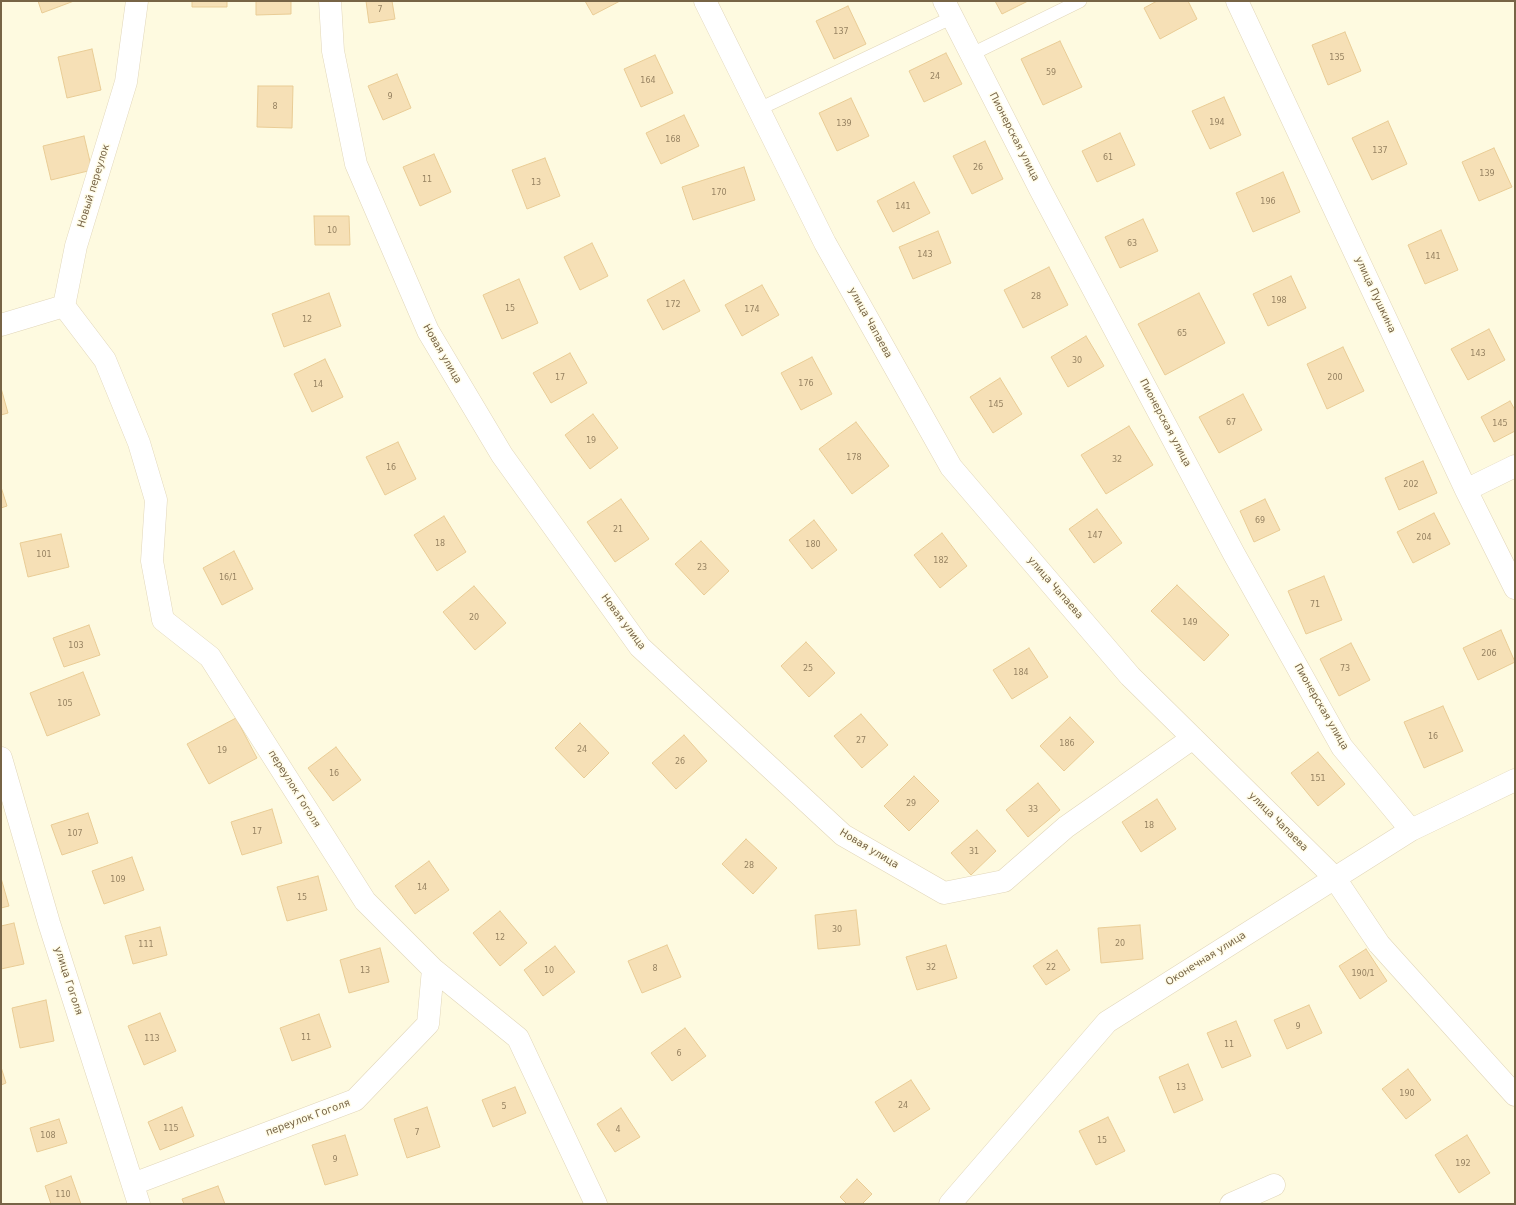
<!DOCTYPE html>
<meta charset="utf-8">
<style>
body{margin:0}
#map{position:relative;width:1516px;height:1205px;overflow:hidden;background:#fefae0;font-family:"DejaVu Sans",sans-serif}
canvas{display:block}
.frame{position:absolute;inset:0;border:2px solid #776446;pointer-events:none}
</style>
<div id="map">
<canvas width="1516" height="1205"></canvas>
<div class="frame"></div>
</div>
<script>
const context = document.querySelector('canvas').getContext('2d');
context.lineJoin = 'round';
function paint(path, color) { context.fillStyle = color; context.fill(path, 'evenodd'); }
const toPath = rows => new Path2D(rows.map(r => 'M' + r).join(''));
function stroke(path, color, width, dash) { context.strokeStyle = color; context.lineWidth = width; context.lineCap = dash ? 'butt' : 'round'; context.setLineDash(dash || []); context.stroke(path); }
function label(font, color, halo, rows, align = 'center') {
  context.font = font + ' "DejaVu Sans",sans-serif'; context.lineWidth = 3; context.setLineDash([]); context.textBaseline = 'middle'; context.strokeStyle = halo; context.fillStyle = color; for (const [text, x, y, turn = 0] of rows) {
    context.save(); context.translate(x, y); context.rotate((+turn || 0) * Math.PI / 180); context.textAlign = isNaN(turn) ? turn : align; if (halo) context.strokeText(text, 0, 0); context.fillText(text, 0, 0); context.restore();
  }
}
const building = toPath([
 [38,1,74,1,42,13,38,1],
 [192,1,227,1,227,7,192,7,192,1],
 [256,1,291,1,291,14,256,15,256,1],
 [366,1,392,1,395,19,369,23,366,1],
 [585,1,620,1,593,15,585,1],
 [995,1,1028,1,1002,14,995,1],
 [1157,1,1188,1,1197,19,1160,39,1144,8,1157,1],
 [848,6,866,44,834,59,816,21,848,6],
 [1345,32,1361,71,1328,85,1312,45,1345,32],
 [1060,41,1082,87,1043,105,1021,59,1060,41],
 [92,49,101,90,67,98,58,57,92,49],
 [946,53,962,84,924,102,909,71,946,53],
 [655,55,673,93,641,107,624,69,655,55],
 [397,74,411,108,383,120,368,86,397,74],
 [258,86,293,86,292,128,257,127,258,86],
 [1224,97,1241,135,1210,149,1192,111,1224,97],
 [851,98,869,136,837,151,819,113,851,98],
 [684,115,699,146,661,164,646,133,684,115],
 [1388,121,1407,164,1372,180,1352,138,1388,121],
 [1120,133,1135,165,1097,182,1082,151,1120,133],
 [84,136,92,170,51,180,43,146,84,136],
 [985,141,1003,179,972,194,953,156,985,141],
 [1494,148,1512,187,1479,201,1462,162,1494,148],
 [434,154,451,192,420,206,403,167,434,154],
 [545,158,560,196,527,209,512,170,545,158],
 [744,167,755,200,693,220,682,187,744,167],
 [1283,172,1300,212,1253,232,1236,193,1283,172],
 [914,182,930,213,893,232,877,201,914,182],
 [314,216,349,216,350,245,315,245,314,216],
 [1143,219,1158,251,1120,268,1105,237,1143,219],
 [1441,230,1458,270,1425,284,1408,245,1441,230],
 [938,231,951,263,913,279,899,247,938,231],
 [592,243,608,276,580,290,564,257,592,243],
 [1049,267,1068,305,1023,328,1004,290,1049,267],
 [1291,276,1306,308,1268,326,1253,294,1291,276],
 [519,279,538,323,502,339,483,295,519,279],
 [684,280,700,311,663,330,647,300,684,280],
 [762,285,779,315,742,336,725,305,762,285],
 [329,293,341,326,284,347,272,314,329,293],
 [1199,293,1225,343,1165,375,1138,324,1199,293],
 [1489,329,1505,360,1468,380,1451,349,1489,329],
 [1086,336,1104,366,1068,387,1051,357,1086,336],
 [1343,347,1364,391,1327,409,1307,364,1343,347],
 [570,353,587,383,551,403,533,373,570,353],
 [812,357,832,394,801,410,781,373,812,357],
 [325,359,343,397,312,412,294,374,325,359],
 [1000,378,1022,414,993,433,970,397,1000,378],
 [1,388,8,413,1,415,1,388],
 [1243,394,1262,430,1219,453,1199,417,1243,394],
 [1510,401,1515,410,1515,431,1494,442,1481,417,1510,401],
 [593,414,618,448,590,469,565,435,593,414],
 [856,422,889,466,852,494,819,449,856,422],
 [1129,426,1153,465,1106,494,1081,455,1129,426],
 [398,442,416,479,385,495,366,457,398,442],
 [1423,461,1437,493,1399,510,1385,478,1423,461],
 [1,487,7,506,1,508,1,487],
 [621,499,649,539,615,562,587,522,621,499],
 [1265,499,1280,530,1254,542,1240,511,1265,499],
 [1097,509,1122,543,1094,563,1069,529,1097,509],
 [1434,513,1450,544,1413,563,1397,532,1434,513],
 [444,516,466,552,437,571,414,535,444,516],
 [814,520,837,550,812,569,789,540,814,520],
 [942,533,967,566,940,588,914,555,942,533],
 [61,534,69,567,28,577,20,543,61,534],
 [701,541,729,571,704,595,675,564,701,541],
 [234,551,253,589,222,605,203,568,234,551],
 [1324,576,1342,620,1306,634,1288,591,1324,576],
 [1177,585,1229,635,1204,661,1151,611,1177,585],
 [474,586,506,623,475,650,443,612,474,586],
 [89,625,100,655,64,667,53,638,89,625],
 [1501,630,1515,662,1478,680,1463,648,1501,630],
 [806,642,835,673,809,697,781,666,806,642],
 [1351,643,1370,680,1339,696,1320,659,1351,643],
 [1029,648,1048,677,1012,699,993,670,1029,648],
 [83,672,100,715,47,736,30,693,83,672],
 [1443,706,1463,751,1424,768,1404,722,1443,706],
 [861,714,888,745,862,768,834,736,861,714],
 [1070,717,1094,742,1064,771,1040,746,1070,717],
 [236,718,257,758,209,784,187,744,236,718],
 [580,723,609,753,584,778,555,748,580,723],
 [684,735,707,761,676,789,652,763,684,735],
 [336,747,361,780,333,801,308,768,336,747],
 [1318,752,1345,784,1318,806,1291,773,1318,752],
 [914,776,939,801,909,831,884,806,914,776],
 [1038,783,1060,810,1028,837,1006,810,1038,783],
 [1157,799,1176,829,1141,852,1122,822,1157,799],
 [272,809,282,843,242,855,231,822,272,809],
 [88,813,98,843,62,855,51,825,88,813],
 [977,830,996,851,971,875,951,853,977,830],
 [746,839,777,868,753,894,722,864,746,839],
 [132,857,144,890,104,904,92,871,132,857],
 [429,861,449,890,415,914,395,886,429,861],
 [318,876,327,910,287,921,277,887,318,876],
 [1,878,9,906,1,908,1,878],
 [856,910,860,945,818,949,815,915,856,910],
 [500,911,527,943,500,966,473,933,500,911],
 [14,923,24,964,1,969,1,926,14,923],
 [1140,925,1143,959,1101,963,1098,928,1140,925],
 [160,927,167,955,133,964,125,936,160,927],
 [667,945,681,977,642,993,628,961,667,945],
 [946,945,957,978,917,990,906,957,946,945],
 [555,946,575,972,543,996,524,970,555,946],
 [380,948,389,982,349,993,340,960,380,948],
 [1366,949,1387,981,1360,999,1339,966,1366,949],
 [1057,950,1070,970,1046,985,1033,966,1057,950],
 [46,1000,54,1041,20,1048,12,1008,46,1000],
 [1309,1005,1322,1033,1287,1049,1274,1020,1309,1005],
 [160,1013,176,1051,144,1065,128,1026,160,1013],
 [319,1014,331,1047,292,1061,280,1028,319,1014],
 [1236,1021,1251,1056,1222,1068,1207,1033,1236,1021],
 [685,1028,706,1056,672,1081,651,1053,685,1028],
 [1188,1064,1203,1100,1174,1113,1159,1077,1188,1064],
 [1,1067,6,1083,1,1085,1,1067],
 [1408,1069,1431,1100,1406,1119,1382,1089,1408,1069],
 [911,1080,930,1109,894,1132,875,1102,911,1080],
 [515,1087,526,1113,493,1127,482,1100,515,1087],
 [182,1107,194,1136,160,1150,148,1122,182,1107],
 [427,1107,440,1147,407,1158,394,1119,427,1107],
 [621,1108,640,1137,615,1152,597,1124,621,1108],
 [1108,1117,1125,1151,1096,1165,1079,1131,1108,1117],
 [59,1119,67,1143,37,1152,30,1128,59,1119],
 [345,1135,358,1175,325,1185,312,1145,345,1135],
 [1467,1135,1490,1173,1459,1193,1435,1155,1467,1135],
 [71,1176,81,1204,51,1204,45,1186,71,1176],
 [857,1179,872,1194,862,1204,847,1204,840,1197,857,1179],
 [218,1186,225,1204,184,1204,182,1199,218,1186]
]);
paint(building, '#f6e0b6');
stroke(building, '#e9cc95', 1);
const lane = toPath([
 [972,54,1080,1],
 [759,109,953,17]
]);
const street = toPath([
 [330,1,333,51,356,164,428,331,502,455,640,647,843,835,944,893,1004,881,1066,827,1193,738],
 [705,1,825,243,951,467,1130,676,1334,877,1379,944,1515,1095],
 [944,1,1040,189,1234,554,1342,747,1411,830],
 [1237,1,1466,490,1515,588],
 [64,306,105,360,139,443,156,500,152,561,163,620,210,657,365,901,433,969,428,1024,355,1100,133,1184],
 [1,325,64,306,76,246,126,82,137,1],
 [1466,490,1515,466],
 [1,758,49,923,139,1204],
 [433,969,518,1038,596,1204],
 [950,1204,1107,1022,1411,830,1515,780],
 [1231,1204,1274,1185]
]);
stroke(lane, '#e1d6b9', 14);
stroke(street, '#e1d6b9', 23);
stroke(lane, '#fff', 13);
stroke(street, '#fff', 22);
label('8px', '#978362', null, [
 ["7",380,10],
 ["137",841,32],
 ["135",1337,58],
 ["59",1051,73],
 ["24",935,77],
 ["164",648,81],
 ["9",390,97],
 ["8",275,107],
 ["194",1217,123],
 ["139",844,124],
 ["168",673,140],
 ["137",1380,151],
 ["61",1108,158],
 ["26",978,168],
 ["139",1487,174],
 ["11",427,180],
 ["13",536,183],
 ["170",719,193],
 ["196",1268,202],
 ["141",903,207],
 ["10",332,231],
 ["63",1132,244],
 ["143",925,255],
 ["141",1433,257],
 ["28",1036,297],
 ["198",1279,301],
 ["172",673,305],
 ["15",510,309],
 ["174",752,310],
 ["12",307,320],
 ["65",1182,334],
 ["143",1478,354],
 ["30",1077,361],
 ["17",560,378],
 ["200",1335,378],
 ["176",806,384],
 ["14",318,385],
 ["145",996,405],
 ["67",1231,423],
 ["145",1500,424],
 ["19",591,441],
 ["178",854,458],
 ["32",1117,460],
 ["16",391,468],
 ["202",1411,485],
 ["69",1260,521],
 ["21",618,530],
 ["147",1095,536],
 ["204",1424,538],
 ["18",440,544],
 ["180",813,545],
 ["101",44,555],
 ["182",941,561],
 ["23",702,568],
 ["16/1",228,578],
 ["71",1315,605],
 ["20",474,618],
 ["149",1190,623],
 ["103",76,646],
 ["206",1489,654],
 ["25",808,669],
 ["73",1345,669],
 ["184",1021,673],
 ["105",65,704],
 ["16",1433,737],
 ["27",861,741],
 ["186",1067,744],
 ["24",582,750],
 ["19",222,751],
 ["26",680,762],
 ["16",334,774],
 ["151",1318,779],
 ["29",911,804],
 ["33",1033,810],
 ["18",1149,826],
 ["17",257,832],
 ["107",75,834],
 ["31",974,852],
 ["28",749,866],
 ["109",118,880],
 ["14",422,888],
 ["15",302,898],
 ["30",837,930],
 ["12",500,938],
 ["20",1120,944],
 ["111",146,945],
 ["32",931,968],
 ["22",1051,968],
 ["8",655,969],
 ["13",365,971],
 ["10",549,971],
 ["190/1",1363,974],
 ["9",1298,1027],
 ["11",306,1038],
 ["113",152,1039],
 ["11",1229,1045],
 ["6",679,1054],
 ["13",1181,1088],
 ["190",1407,1094],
 ["24",903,1106],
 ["5",504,1107],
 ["115",171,1129],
 ["4",618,1130],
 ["7",417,1133],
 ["108",48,1136],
 ["15",1102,1141],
 ["9",335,1160],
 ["192",1463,1164],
 ["110",63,1195]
]);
label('10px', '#776446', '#fffce8', [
 ["Пионерская улица",1014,137,63],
 ["Новый переулок",94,186,-73],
 ["улица Пушкина",1375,295,65],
 ["улица Чапаева",870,323,61],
 ["Новая улица",442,354,60],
 ["Пионерская улица",1165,423,62],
 ["улица Чапаева",1055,588,49],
 ["Новая улица",623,622,53],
 ["Пионерская улица",1321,707,60],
 ["переулок Гоголя",294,789,58],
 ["улица Чапаева",1278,822,45],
 ["Новая улица",869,849,31],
 ["Оконечная улица",1206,959,-32],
 ["улица Гоголя",68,981,72],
 ["переулок Гоголя",308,1118,-20]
]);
</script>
